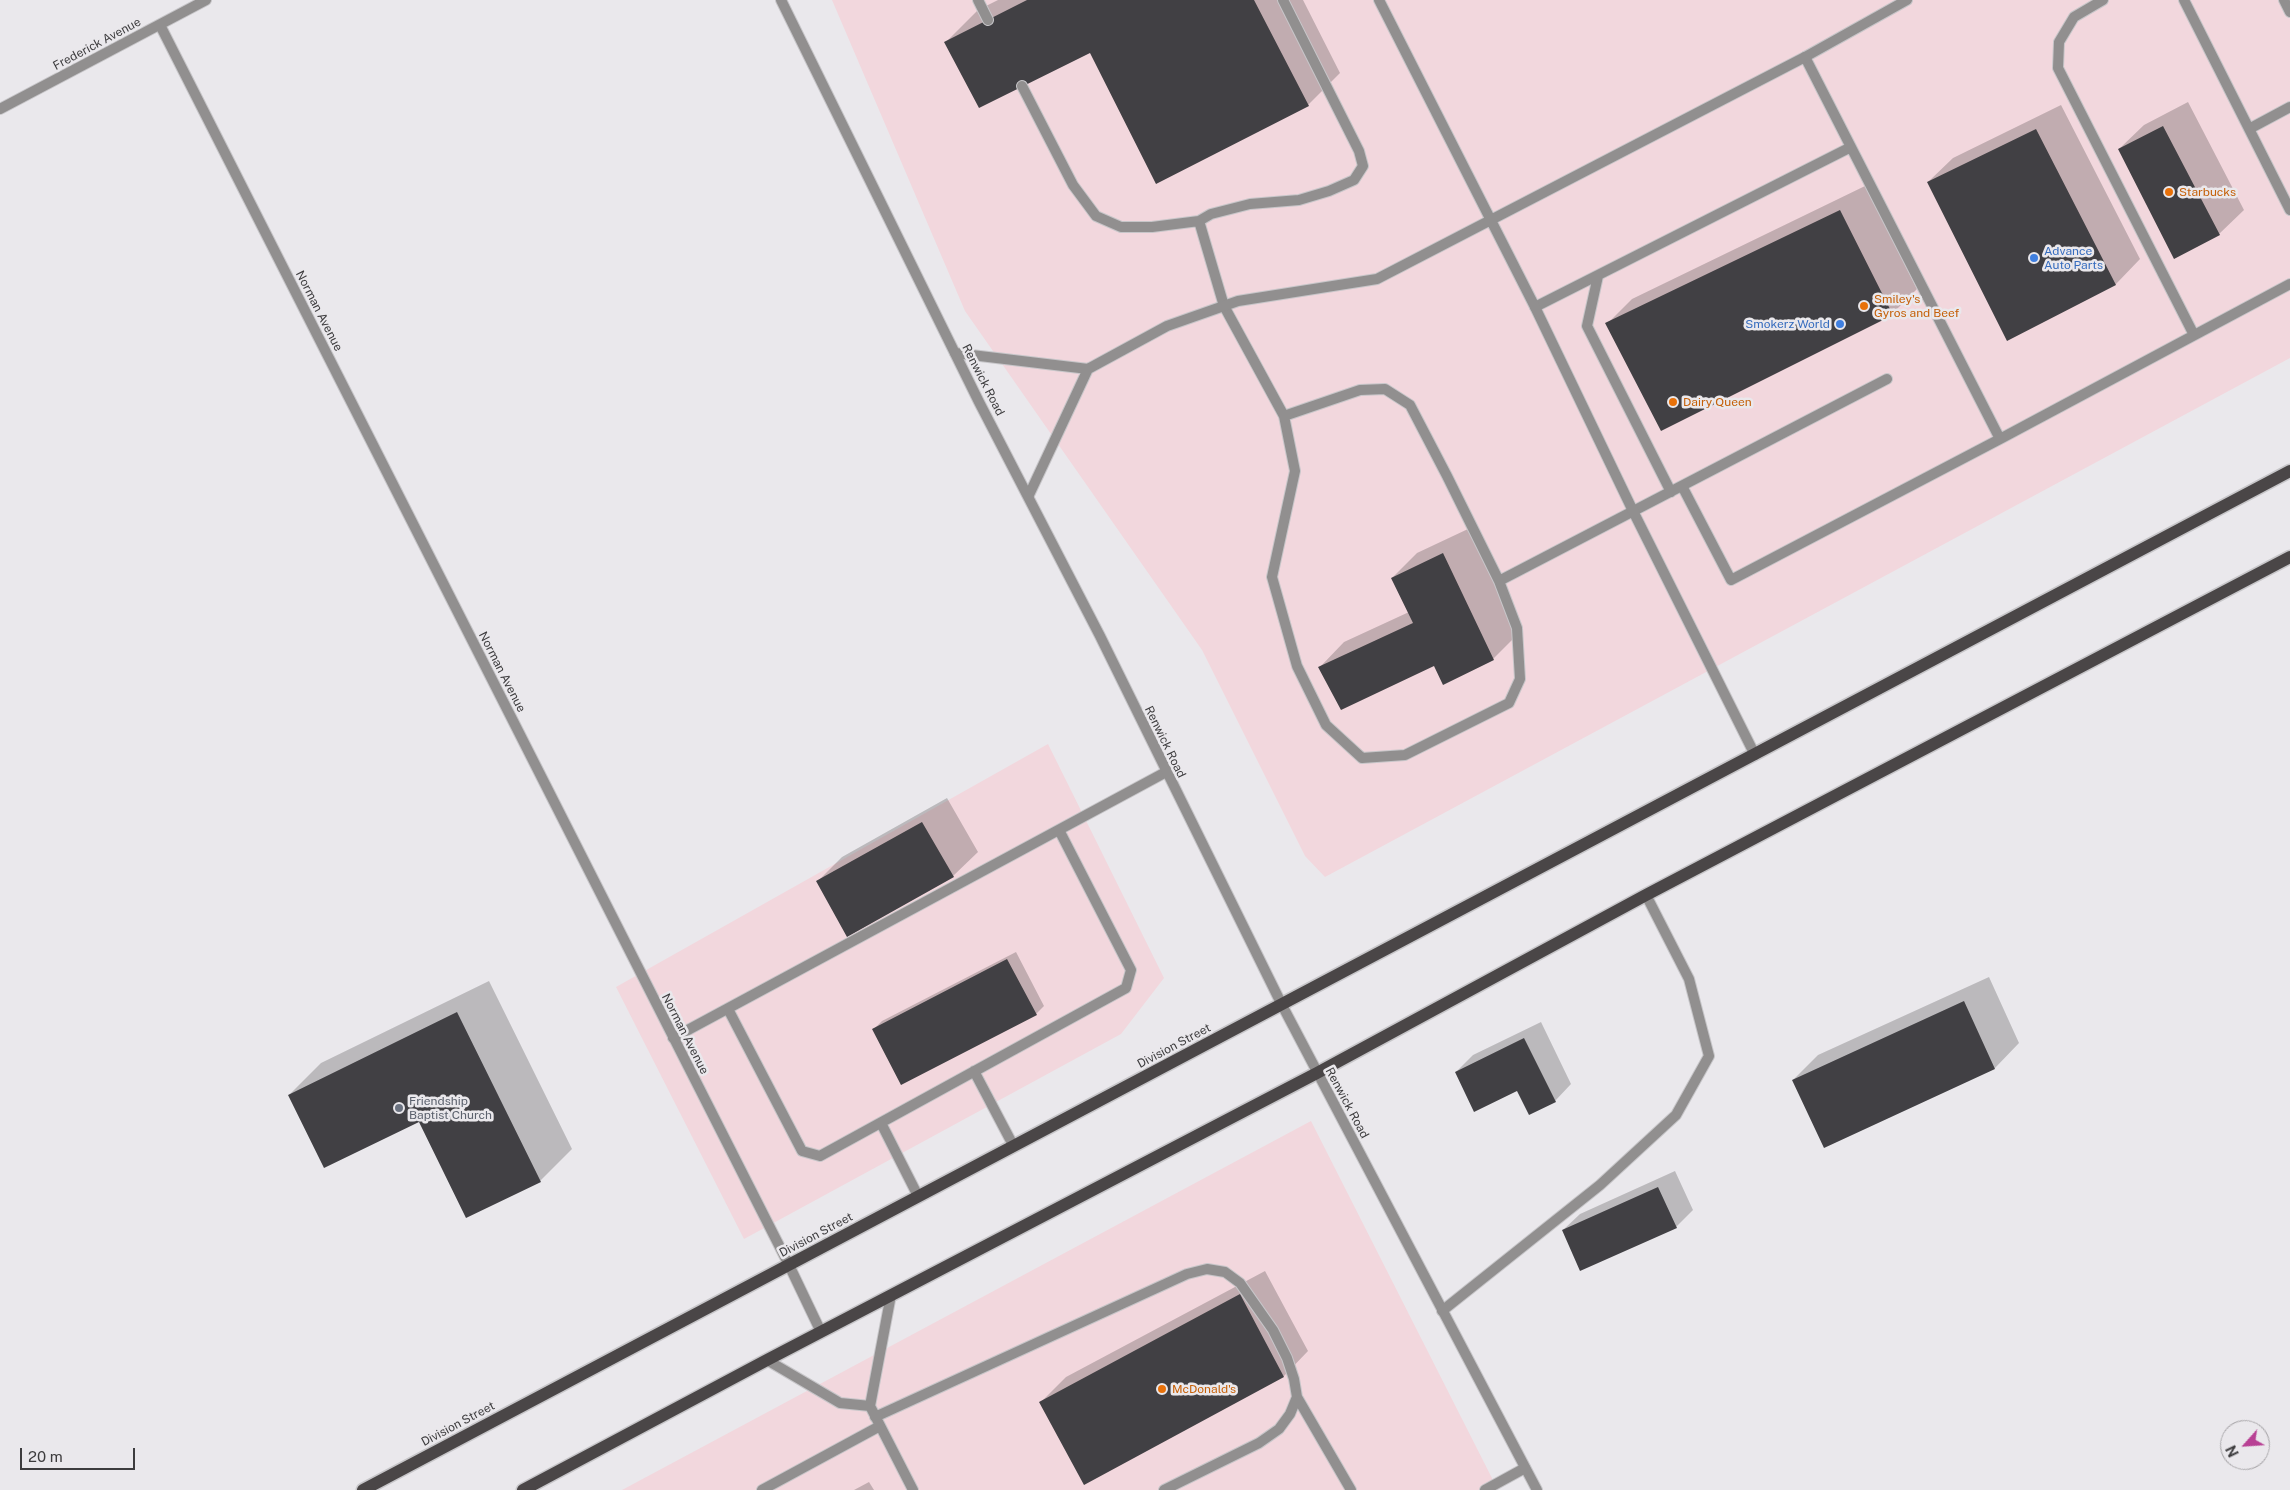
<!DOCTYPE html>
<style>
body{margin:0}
#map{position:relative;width:2290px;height:1490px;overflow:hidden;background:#eae8ec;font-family:"Public Sans",sans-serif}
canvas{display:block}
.north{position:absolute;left:2220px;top:1420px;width:50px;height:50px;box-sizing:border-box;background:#eae8ec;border:1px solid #a5a3a6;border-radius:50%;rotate:244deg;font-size:14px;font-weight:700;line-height:20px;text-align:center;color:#3d3c3e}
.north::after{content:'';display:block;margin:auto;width:18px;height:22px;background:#b84094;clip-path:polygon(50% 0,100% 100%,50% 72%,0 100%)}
.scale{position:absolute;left:20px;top:1448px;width:115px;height:22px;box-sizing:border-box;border:2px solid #3d3c3e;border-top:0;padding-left:6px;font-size:15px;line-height:18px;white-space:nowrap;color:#3d3c3e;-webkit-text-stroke:4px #eae8ec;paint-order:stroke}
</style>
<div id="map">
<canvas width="2290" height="1490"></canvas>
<div class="north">N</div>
<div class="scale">20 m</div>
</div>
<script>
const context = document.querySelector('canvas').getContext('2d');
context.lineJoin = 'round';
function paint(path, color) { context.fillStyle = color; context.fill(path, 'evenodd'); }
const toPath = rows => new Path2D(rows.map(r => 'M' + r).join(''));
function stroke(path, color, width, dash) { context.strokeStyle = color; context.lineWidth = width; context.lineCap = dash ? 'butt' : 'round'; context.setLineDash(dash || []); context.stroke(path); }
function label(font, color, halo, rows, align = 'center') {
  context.font = font + ' "Public Sans",sans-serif'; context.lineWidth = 5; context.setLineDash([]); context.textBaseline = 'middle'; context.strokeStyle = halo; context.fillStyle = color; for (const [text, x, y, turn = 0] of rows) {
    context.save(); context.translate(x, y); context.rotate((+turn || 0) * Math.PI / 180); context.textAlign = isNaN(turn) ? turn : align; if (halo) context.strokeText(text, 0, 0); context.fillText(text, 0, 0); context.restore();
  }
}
paint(toPath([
 [832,0,2290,0,2290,358,1325,877,1305,856,1202,650,965,311],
 [1048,744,1164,978,1121,1034,744,1239,616,987],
 [1311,1121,1498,1490,622,1490]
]), '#f2d7dd');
paint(toPath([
 [998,0,1303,0,1340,73,1308,105,1091,51,946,42,978,10],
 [2188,102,2244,210,2219,234,2119,149,2144,125],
 [2061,105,2140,259,2116,284,2008,339,1928,182,1953,158],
 [1865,186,1917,289,1892,314,1661,429,1607,324,1632,299],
 [1468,529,1518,634,1493,659,1435,664,1320,667,1344,642,1409,612,1392,578,1417,553],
 [947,798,978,852,953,876,818,881,842,857],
 [1016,952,1044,1006,1036,1014,874,1029,882,1021],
 [1989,977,2019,1043,1995,1068,1824,1147,1793,1080,1818,1055],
 [489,981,572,1149,540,1181,420,1120,289,1095,321,1063],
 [1541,1022,1571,1084,1555,1101,1456,1072,1473,1055],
 [1675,1171,1693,1210,1676,1227,1563,1230,1580,1214],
 [1265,1271,1308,1351,1284,1376,1085,1483,1041,1402,1066,1377],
 [869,1482,874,1490,854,1490]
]), '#0003');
paint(toPath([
 [1027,0,1254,0,1309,106,1156,184,1090,53,979,108,944,42],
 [2163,126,2220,235,2174,259,2118,149],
 [2036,129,2116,285,2007,341,1927,182],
 [1840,210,1893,315,1661,431,1605,323],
 [1443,553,1494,660,1443,685,1434,666,1341,710,1318,667,1413,623,1391,578],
 [922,822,954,877,847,937,816,881],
 [1007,959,1037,1015,901,1085,872,1029],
 [1964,1001,1995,1069,1824,1148,1792,1080],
 [457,1012,541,1182,466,1218,419,1122,324,1168,288,1095],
 [1524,1038,1556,1102,1529,1115,1517,1091,1474,1112,1455,1072],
 [1658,1187,1677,1228,1580,1271,1562,1230],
 [1240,1294,1284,1377,1084,1485,1039,1402]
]), '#414044');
const service = toPath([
 [978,0,988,20],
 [1283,0,1359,151,1363,166,1354,180,1329,191,1299,200,1250,204,1211,214,1199,221,1224,306,1284,416,1295,471,1272,577,1297,666,1326,725,1362,758,1405,755,1509,703,1520,679,1517,628,1499,581,1887,379],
 [2103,0,2074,17,2059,42,2058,68,2194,335],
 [2184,0,2290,210],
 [1022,86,1073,185,1096,216,1121,227,1152,227,1199,221],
 [2249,129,2290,107],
 [1598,276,1587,326,1671,492],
 [1535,307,1851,147],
 [1284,416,1360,390,1385,389,1410,405,1447,476,1499,581],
 [2000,439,2290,284],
 [1682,486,1731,580,2000,439,1805,57],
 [728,1009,802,1151,820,1156,1126,988,1131,970,1059,830],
 [673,1038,1166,772],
 [974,1071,1013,1145],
 [881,1123,918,1196],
 [891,1295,870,1406,913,1490],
 [1442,1311,1600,1185,1676,1115,1709,1056,1689,979,1646,895],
 [767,1360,840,1403,870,1406],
 [1297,1397,1351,1490],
 [875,1417,1187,1274,1207,1269,1225,1272,1240,1283,1273,1330,1287,1358,1294,1379,1297,1397,1290,1414,1279,1429,1259,1443,1164,1490],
 [762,1490,880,1426],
 [1485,1490,1525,1468]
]);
const minor = toPath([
 [1379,0,1535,307,1633,511,1755,755],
 [2284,0,2290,12],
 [160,25,789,1265,821,1332],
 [0,109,206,0],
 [955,353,1088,369,1029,495],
 [1088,369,1167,326,1238,301,1377,279,1805,57,1907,0]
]);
const tertiary = toPath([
 [781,0,979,402,1100,636,1282,1005,1537,1490]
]);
const primary = toPath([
 [363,1490,2290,471],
 [523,1490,767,1360,1317,1073,1646,895,2290,557]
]);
stroke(service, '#c7c6c9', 12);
stroke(minor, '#c7c6c9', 12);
stroke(tertiary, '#c7c6c9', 12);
stroke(primary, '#c7c6c9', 15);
stroke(service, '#918f8f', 10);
stroke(minor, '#918f8f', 10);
stroke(tertiary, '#918f8f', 10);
stroke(primary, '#4a4647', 12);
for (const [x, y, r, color] of [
 [2169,192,5,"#e8710a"],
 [2034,258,5,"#3f7fe0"],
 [1864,306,5,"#e8710a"],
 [1840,324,5,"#3f7fe0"],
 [1673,402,5,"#e8710a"],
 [399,1108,5,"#6b7280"],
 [1162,1389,5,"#e8710a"]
]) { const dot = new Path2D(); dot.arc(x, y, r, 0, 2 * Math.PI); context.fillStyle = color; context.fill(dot); stroke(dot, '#eae8ec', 2); }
label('12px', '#3d3c3e', '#eae8ec', [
 ["Frederick Avenue",97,44,-28],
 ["Norman Avenue",319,311,63],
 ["Renwick Road",983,380,63],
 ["Norman Avenue",502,672,63],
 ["Renwick Road",1165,742,64],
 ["Norman Avenue",685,1034,63],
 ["Division Street",1174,1046,-28],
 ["Renwick Road",1347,1103,62],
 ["Division Street",816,1235,-28],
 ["Division Street",458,1424,-28]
]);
label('12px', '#c56008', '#eae8ec', [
 ["Starbucks",2179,192],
 ["Smiley's",1874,299],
 ["Gyros and Beef",1874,313],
 ["Dairy Queen",1683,402],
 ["McDonald's",1172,1389]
], 'left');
label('12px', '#366cbe', '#eae8ec', [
 ["Advance",2044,251],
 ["Auto Parts",2044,265],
 ["Smokerz World",1830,324,"right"]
], 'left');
label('12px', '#5b616d', '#eae8ec', [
 ["Friendship",409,1101],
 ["Baptist Church",409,1115]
], 'left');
</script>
